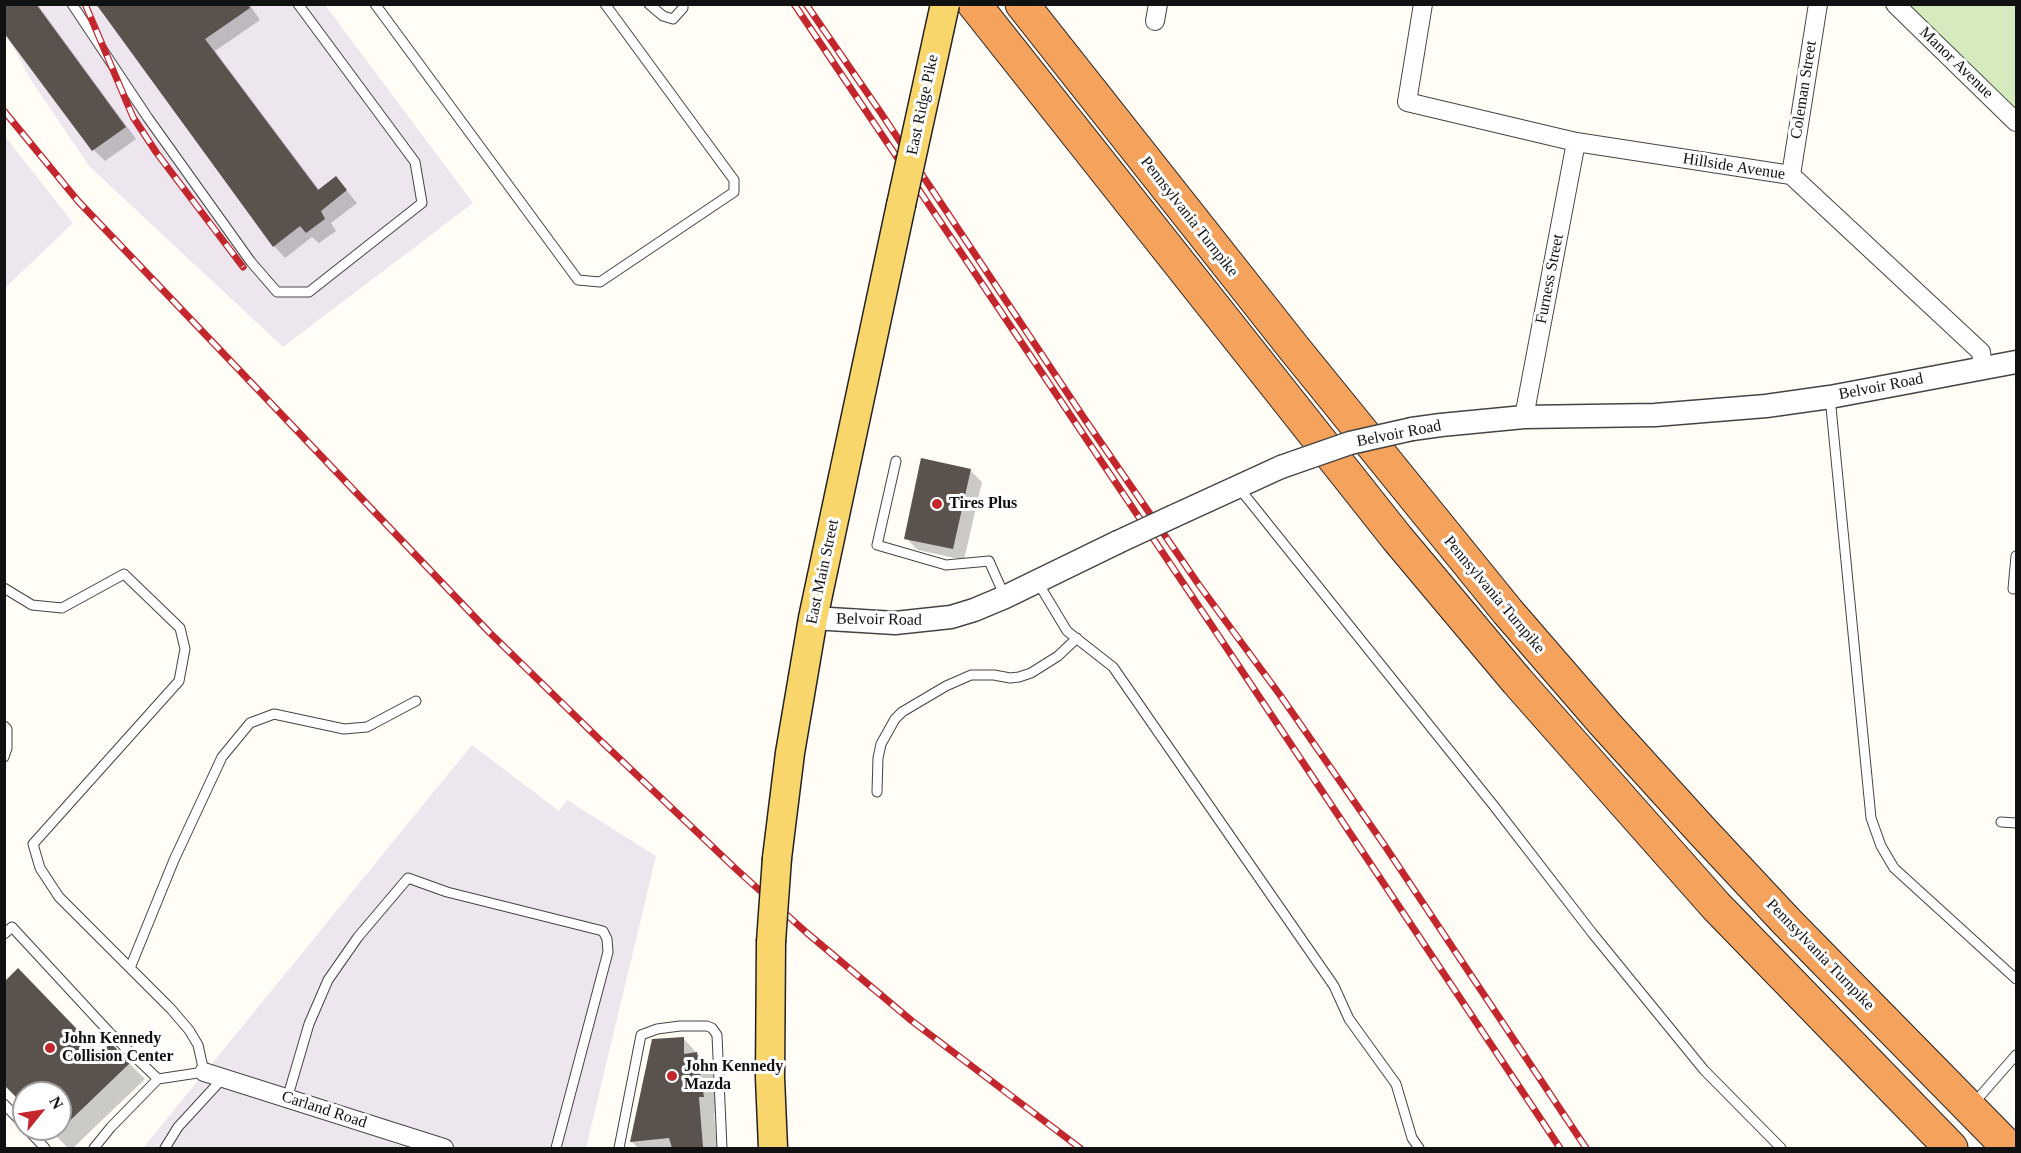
<!DOCTYPE html>
<style>
body{margin:0}
#map{position:relative;width:2021px;height:1153px;overflow:hidden;background:#fffdf5;font-family:"Times New Roman",serif}
canvas{display:block}
.frame{position:absolute;inset:0;border:6px solid #111;pointer-events:none}
.north{position:absolute;left:12px;top:1081px;width:60px;height:60px;box-sizing:border-box;background:#fff;border:2px solid #a0a0a0;border-radius:50%;rotate:60deg;font-size:16px;font-weight:700;line-height:24px;text-align:center;color:#111}
.north::after{content:'';display:block;margin:auto;width:21px;height:27px;background:#c4262e;clip-path:polygon(50% 0,100% 100%,50% 72%,0 100%)}
</style>
<div id="map">
<canvas width="2021" height="1153"></canvas>
<div class="frame"></div>
<div class="north">N</div>
</div>
<script>
const context = document.querySelector('canvas').getContext('2d');
context.lineJoin = 'round';
function paint(path, color) { context.fillStyle = color; context.fill(path, 'evenodd'); }
const toPath = rows => new Path2D(rows.map(r => 'M' + r).join(''));
function stroke(path, color, width, dash) { context.strokeStyle = color; context.lineWidth = width; context.lineCap = dash ? 'butt' : 'round'; context.setLineDash(dash || []); context.stroke(path); }
function label(font, color, halo, rows, align = 'center') {
  context.font = font + ' "Times New Roman",serif'; context.lineWidth = 6; context.setLineDash([]); context.textBaseline = 'middle'; context.strokeStyle = halo; context.fillStyle = color; for (const [text, x, y, turn = 0] of rows) {
    context.save(); context.translate(x, y); context.rotate((+turn || 0) * Math.PI / 180); context.textAlign = isNaN(turn) ? turn : align; if (halo) context.strokeText(text, 0, 0); context.fillText(text, 0, 0); context.restore();
  }
}
paint(toPath([
 [4,5,325,5,473,203,283,347,90,167,31,80,5,32],
 [5,136,73,223,5,288],
 [472,745,559,811,567,800,656,856,586,1148,143,1148]
]), '#eee6ef');
paint(toPath([
 [1895,5,2016,5,2016,122]
]), '#d5ebbd');
paint(toPath([
 [4,4,37,4,136,139,105,161,94,150],
 [98,4,249,4,260,20,215,51,320,191,336,178,357,203,331,223,336,231,319,243,312,237,285,258,274,246],
 [970,470,982,482,964,560,918,550,906,538],
 [684,1039,712,1070,719,1112,714,1113,717,1148,638,1148,631,1141],
 [111,1045,145,1079,73,1148,68,1148,49,1129,60,1129,60,1093,24,1093,24,1103,4,1083,100,1055]
]), '#0003');
paint(toPath([
 [4,4,36,4,126,127,92,151,4,33],
 [96,4,248,4,250,8,205,39,318,190,336,176,347,190,321,211,325,219,306,233,300,226,273,247],
 [921,458,971,469,953,549,904,539],
 [18,968,100,1053,111,1043,130,1063,54,1136,47,1129,60,1129,60,1093,24,1093,24,1105,4,1085,4,982],
 [684,1037,684,1054,697,1052,704,1097,699,1097,703,1147,672,1148,669,1138,630,1142,652,1039]
]), '#5a524d');
const service = toPath([
 [72,4,148,118,251,262,277,292,309,292,422,203,415,162,298,4],
 [375,4,578,280,600,282,734,192,734,180,605,4],
 [649,4,663,16,673,19,683,8,683,4],
 [1830,397,1871,818,1881,846,1894,868,2016,979],
 [896,461,877,545,946,565,989,561,1005,597],
 [1239,488,1494,806,1593,934,1704,1070,1781,1148],
 [1037,581,1067,631,1113,667,1334,986,1349,1019,1396,1084,1412,1138,1419,1148],
 [4,588,32,605,62,608,124,574,180,628,185,649,179,681,33,844,40,868,59,897,171,1009,189,1030,198,1045,204,1072,158,1079,111,1127,94,1148],
 [2013,589,2016,556],
 [4,726,7,729,7,748,4,757],
 [877,792,878,758,881,744,895,719,902,712,946,686,971,675,994,675,1010,678,1019,677,1031,673,1058,656,1077,638],
 [2001,822,2016,823],
 [4,934,12,927,110,1033,158,1079],
 [130,968,174,860,222,757,250,723,274,714,344,729,367,727,416,701],
 [287,1099,309,1024,328,980,358,937,408,878,447,892,603,931,607,939,608,952,556,1148],
 [1974,1103,2016,1055],
 [4,1104,24,1125],
 [27,1129,45,1148],
 [165,1148,178,1127,223,1078],
 [619,1148,641,1035,657,1029,680,1026,707,1026,712,1028,717,1035,722,1148]
]);
const minor = toPath([
 [1423,4,1407,102,1576,142,1791,175,1981,352,1983,368],
 [1895,4,2016,122],
 [1155,21,1158,4],
 [1791,175,1818,4],
 [1524,417,1576,142],
 [204,1072,444,1148]
]);
const tertiary = toPath([
 [1412,429,1441,425,1524,417,1655,415,1766,406,1830,397,2016,362],
 [1174,516,1281,467],
 [813,618,895,623,951,617,974,610,1005,597,1118,542]
]);
const primary = toPath([
 [777,858,790,753,813,618,901,205],
 [771,942,770,1078,773,1148]
]);
const motorway = toPath([
 [974,4,1397,538,1517,681,1716,906,1951,1148],
 [1022,4,1293,347,1508,612,1604,723,1702,831,1787,922,2009,1148]
]);
stroke(service, '#444', 11);
stroke(minor, '#444', 20);
stroke(tertiary, '#444', 25);
stroke(primary, '#222', 31);
stroke(motorway, '#222', 35);
stroke(service, '#fff', 9);
stroke(minor, '#fff', 18);
stroke(tertiary, '#fff', 22);
stroke(primary, '#f9d66b', 28);
stroke(motorway, '#f5a25d', 33);
const rail = toPath([
 [85,4,133,117,156,152,243,267],
 [794,4,1212,626,1560,1148],
 [806,4,881,113,1084,418,1199,585,1280,695,1385,846,1586,1148],
 [4,111,78,201,489,632,602,742,737,870,807,933,912,1021,1080,1148]
]);
stroke(rail, '#c4262e', 7);
stroke(rail, '#fff', 4.5, [14]);
const tertiaryBridge = toPath([
 [1281,467,1350,443,1412,429],
 [1118,542,1174,516]
]);
const primaryBridge = toPath([
 [901,205,945,4],
 [771,942,777,858]
]);
stroke(tertiaryBridge, '#444', 25, []);
stroke(primaryBridge, '#222', 31, []);
stroke(tertiaryBridge, '#fff', 22);
stroke(primaryBridge, '#f9d66b', 28);
for (const [x, y, r, color] of [
 [937,504,6,"#c4262e"],
 [50,1048,6,"#c4262e"],
 [672,1076,6,"#c4262e"]
]) { const dot = new Path2D(); dot.arc(x, y, r, 0, 2 * Math.PI); context.fillStyle = color; context.fill(dot); stroke(dot, '#fff', 2); }
label('16px', '#111', '#fff', [
 ["Manor Avenue",1956,63,44],
 ["Coleman Street",1804,90,-81],
 ["East Ridge Pike",923,105,-78],
 ["Hillside Avenue",1734,167,9],
 ["Pennsylvania Turnpike",1189,217,52],
 ["Furness Street",1550,279,-79],
 ["Belvoir Road",1881,387,-11],
 ["Belvoir Road",1399,434,-11],
 ["East Main Street",823,572,-78],
 ["Pennsylvania Turnpike",1494,595,50],
 ["Belvoir Road",879,620,1],
 ["Pennsylvania Turnpike",1820,955,46],
 ["Carland Road",324,1110,18]
]);
label('bold 16px', '#111', '#fff', [
 ["Tires Plus",949,504],
 ["John Kennedy",62,1039],
 ["Collision Center",62,1057],
 ["John Kennedy",684,1067],
 ["Mazda",684,1085]
], 'left');
</script>
